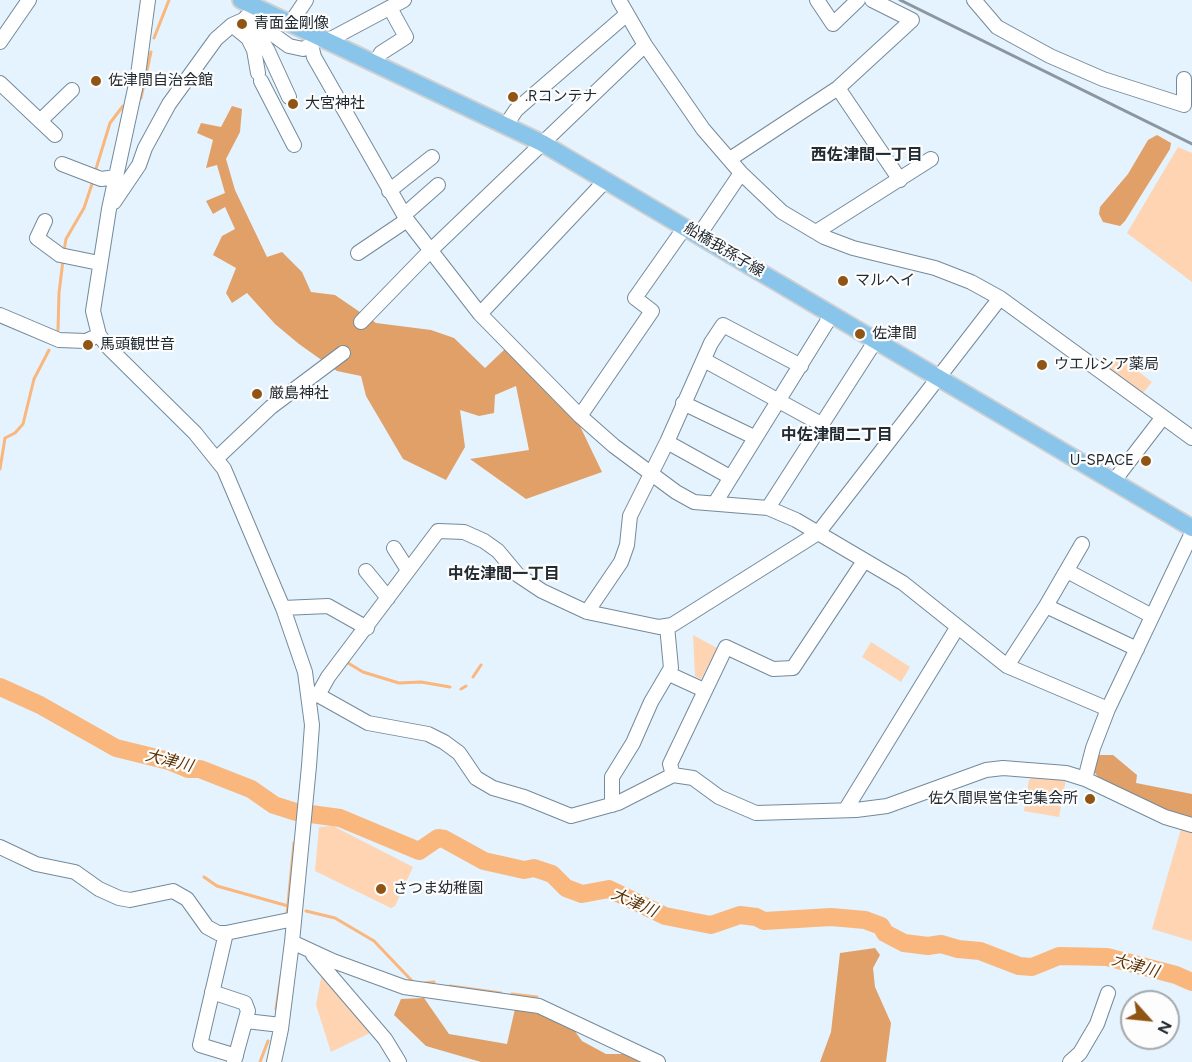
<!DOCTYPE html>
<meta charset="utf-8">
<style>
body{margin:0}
#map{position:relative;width:1192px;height:1062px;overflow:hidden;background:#e4f3fd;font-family:Figtree,sans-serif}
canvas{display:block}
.north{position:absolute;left:1120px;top:990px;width:60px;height:60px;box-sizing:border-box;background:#fdfdfd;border:2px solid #a5a9ac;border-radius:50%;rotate:117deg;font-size:16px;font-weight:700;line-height:24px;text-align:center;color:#222b32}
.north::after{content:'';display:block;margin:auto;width:21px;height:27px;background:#905515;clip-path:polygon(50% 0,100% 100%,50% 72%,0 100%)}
</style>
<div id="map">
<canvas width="1192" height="1062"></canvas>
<div class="north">N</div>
</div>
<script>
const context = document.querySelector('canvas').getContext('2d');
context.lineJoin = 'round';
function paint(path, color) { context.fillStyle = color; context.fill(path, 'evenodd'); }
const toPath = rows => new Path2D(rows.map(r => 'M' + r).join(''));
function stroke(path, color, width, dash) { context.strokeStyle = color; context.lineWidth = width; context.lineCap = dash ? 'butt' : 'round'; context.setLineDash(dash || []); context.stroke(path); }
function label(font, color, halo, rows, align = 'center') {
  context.font = font + ' Figtree,"Noto Sans JP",sans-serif'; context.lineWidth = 4.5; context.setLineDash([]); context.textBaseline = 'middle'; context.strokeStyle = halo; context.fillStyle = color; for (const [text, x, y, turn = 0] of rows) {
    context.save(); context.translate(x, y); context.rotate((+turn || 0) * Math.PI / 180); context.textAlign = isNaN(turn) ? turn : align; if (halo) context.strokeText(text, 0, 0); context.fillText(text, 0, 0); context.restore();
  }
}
paint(toPath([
 [1178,147,1192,153,1192,282,1127,233],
 [1118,356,1152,382,1142,394,1108,369],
 [693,635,717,648,701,679,695,676],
 [871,642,910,667,901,682,862,657],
 [1033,777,1066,779,1059,817,1024,811,1029,780],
 [333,826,413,867,395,906,391,908,315,871,319,827],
 [1181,829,1192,832,1192,941,1152,929],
 [323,968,376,1030,331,1052,316,1005]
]), '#fed4b2');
paint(toPath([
 [232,106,242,109,240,132,226,159,235,190,267,257,282,252,302,272,311,292,335,295,376,323,431,330,454,338,485,368,505,349,578,422,602,472,526,499,470,459,529,450,516,386,495,395,494,413,479,416,460,410,465,447,446,480,403,459,366,396,361,376,337,371,299,344,275,324,247,293,232,303,226,293,236,268,213,255,222,236,235,229,225,207,213,214,206,201,225,193,217,165,206,168,213,140,197,133,201,123,221,127],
 [1157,135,1171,143,1170,149,1125,221,1120,226,1103,222,1099,214,1100,207,1128,174,1148,140],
 [1098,755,1113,755,1137,775,1136,783,1192,794,1192,817,1171,814,1157,805,1140,804,1133,796,1098,777,1092,769],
 [875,948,880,955,873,968,875,987,891,1023,886,1062,820,1062,831,1032,840,953],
 [424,998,449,1034,507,1044,515,1009,553,1017,574,1030,582,1041,606,1054,625,1054,643,1062,481,1062,426,1046,394,1015,401,999]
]), '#e0a067');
stroke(toPath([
 [154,38,169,0],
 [141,98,151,52],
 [95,172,110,123,123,106],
 [64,251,66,239,84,208,93,181],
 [58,330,59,293,63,260],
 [0,469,5,438,15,433,23,424,34,379,49,350],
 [348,663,363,672,399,683,421,682,450,687],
 [473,677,481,665],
 [461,689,466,686],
 [204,877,217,886,288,906],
 [306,911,335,918,374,941,414,983],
 [287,914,294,843],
 [424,983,434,982],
 [450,986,501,993],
 [512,994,537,997],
 [276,1009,281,976],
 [260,1062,268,1041]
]), '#f9b77e', 3);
stroke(toPath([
 [0,687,40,705,116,748,169,761,188,769,200,769,251,789,274,805,296,812,340,818,419,851,438,838,444,839,484,861,524,870,534,868,552,874,566,888,582,894,609,889,665,916,711,925,740,915,756,917,764,921,831,917,865,920,881,926,885,933,904,943,928,946,941,944,958,949,980,951,1019,966,1032,967,1059,956,1107,957,1176,975,1192,982]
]), '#f9b77e', 18);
const minor = toPath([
 [148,0,138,75,109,209,93,311,99,335,108,347,195,433,224,469,283,608,305,672,312,725,309,766,292,942,281,1029,274,1062],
 [619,0,645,45,703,129,741,173,782,212,824,237,853,248,935,268,971,282,1000,298,1192,438],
 [817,0,833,24,858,0],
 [974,0,997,27,1050,56,1103,79,1184,105,1184,79],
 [246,17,267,49,289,97],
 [290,24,306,0],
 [232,25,248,38,254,50,258,73],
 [315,36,311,45,314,57,407,220,480,314,580,416,614,446,676,492,694,502,768,508,796,520,903,583,1007,666,1108,709],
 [327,41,404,0],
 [0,42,29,0],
 [374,64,381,53,406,37,390,8],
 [261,81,294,145],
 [0,83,55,135],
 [838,88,900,180],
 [40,121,72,90],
 [506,125,516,110,627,14],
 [730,159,838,88,912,20,872,0],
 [62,164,101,179,116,177],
 [389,191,432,157],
 [114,202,139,165,145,148,169,104,216,39,232,25,250,17,267,24,271,33,289,46,303,49,311,45],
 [404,215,438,185],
 [45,221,37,238,60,255,99,263],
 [816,232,931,159],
 [699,235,741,173],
 [358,253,407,220],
 [480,314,606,180],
 [0,315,59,340,86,341,99,335],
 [361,322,430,251,645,45],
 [704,360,821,424],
 [683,403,754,437],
 [580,416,652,311,635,298,685,227],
 [667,442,730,477],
 [217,458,271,407,343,353],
 [1113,482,1163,417],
 [715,503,832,314],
 [768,508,876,340],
 [394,548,408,570],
 [366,571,388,598],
 [1067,571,1152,616],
 [1046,606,1137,649],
 [283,608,328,606,367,628],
 [587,612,621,562,627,545,630,516,667,442,711,343,723,325,801,366],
 [1007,666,1046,606,1082,544],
 [669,674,704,690],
 [318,695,368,723,428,734,444,742,459,753,476,778,493,788,524,797,571,816,618,803,673,775,693,778,719,797,756,813,856,810,887,806,986,770,1003,768,1066,773,1085,779,1165,817,1192,825],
 [310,697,318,695,328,677,438,531,464,532,484,541,498,551,518,575,542,591,587,612,659,627,672,625,818,533,1000,298],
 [673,775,670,764,726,647,773,669,793,668,864,561],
 [1085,779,1093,748,1108,709,1192,533],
 [612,805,612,777,633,743,651,702,671,668,667,626],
 [846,809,957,628],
 [0,847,36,864,75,872,99,889,119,898,130,900,173,891,187,899,207,927,218,933,226,933,294,919],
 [226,933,200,1045,236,1056],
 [292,942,333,961,404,987,539,1006,658,1062],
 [313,955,385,1039,399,1062],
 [212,992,245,1003,248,1011,234,1062],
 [246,1021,281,1025],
 [1070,1062,1080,1053,1097,1024,1108,993]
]);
const major = toPath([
 [241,0,542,143,1192,528]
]);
stroke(minor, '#748a9a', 16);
stroke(major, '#ced0d2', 20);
stroke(minor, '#fff', 14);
stroke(major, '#89c5eb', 16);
stroke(toPath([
 [900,0,1192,144]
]), '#8b97a0', 3);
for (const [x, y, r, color] of [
 [242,24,6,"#905515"],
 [96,81,6,"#905515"],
 [513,97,6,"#905515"],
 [293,104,6,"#905515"],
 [843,281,6,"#905515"],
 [860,334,6,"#905515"],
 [88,345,6,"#905515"],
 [1042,365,6,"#905515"],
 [257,394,6,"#905515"],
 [1146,461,6,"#905515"],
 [1090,799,6,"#905515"],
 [381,889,6,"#905515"]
]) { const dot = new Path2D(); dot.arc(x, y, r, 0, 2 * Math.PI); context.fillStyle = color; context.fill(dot); stroke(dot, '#fdfdfd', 2); }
label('15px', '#222b32', '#fdfdfd', [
 ["青面金剛像",254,24],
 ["佐津間自治会館",108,81],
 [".Rコンテナ",525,97],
 ["大宮神社",305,104],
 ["マルヘイ",855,281],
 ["佐津間",872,334],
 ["馬頭観世音",100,345],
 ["ウエルシア薬局",1054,365],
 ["厳島神社",269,394],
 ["U-SPACE",1134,461,"right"],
 ["佐久間県営住宅集会所",1078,799,"right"],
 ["さつま幼稚園",393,889]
], 'left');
label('15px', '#222b32', '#fdfdfd', [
 ["船橋我孫子線",724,250,31]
]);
label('bold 16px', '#222b32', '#fdfdfd', [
 ["西佐津間一丁目",867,155],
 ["中佐津間二丁目",837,435],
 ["中佐津間一丁目",504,574]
]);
label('italic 16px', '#5d3304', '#fdfdfd', [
 ["大津川",169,761,14],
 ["大津川",634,903,24],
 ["大津川",1135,966,16]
]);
</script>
